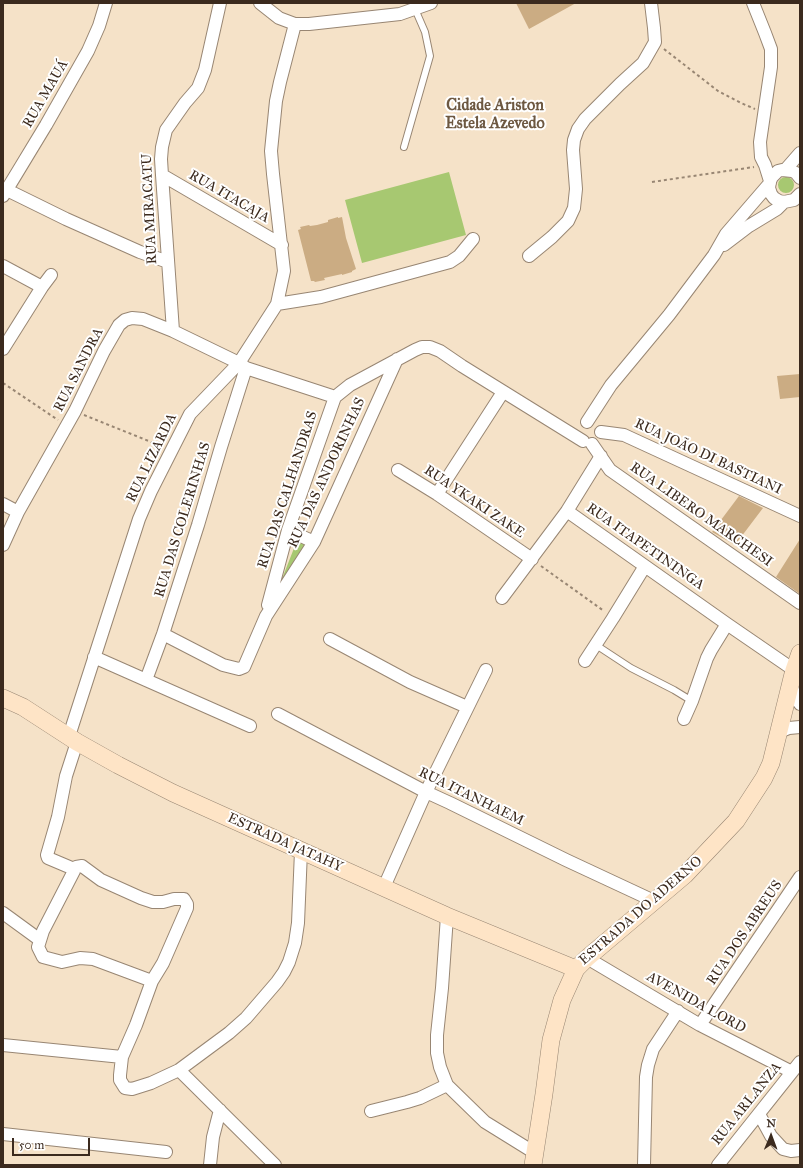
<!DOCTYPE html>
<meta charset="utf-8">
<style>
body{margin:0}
#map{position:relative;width:803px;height:1168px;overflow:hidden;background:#f5e2c8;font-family:"IM FELL Great Primer",serif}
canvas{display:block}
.frame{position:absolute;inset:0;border:4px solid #3b2a1e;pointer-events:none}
.north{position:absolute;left:751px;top:1116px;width:40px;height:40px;-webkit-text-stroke:3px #fff;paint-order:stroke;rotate:1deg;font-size:11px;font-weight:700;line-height:16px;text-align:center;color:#3b2a1e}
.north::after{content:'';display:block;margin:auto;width:14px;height:18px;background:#3b2a1e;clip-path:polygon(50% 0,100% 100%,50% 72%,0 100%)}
.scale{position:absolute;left:12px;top:1138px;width:78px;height:18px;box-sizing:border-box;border:2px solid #3b2a1e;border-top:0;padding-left:5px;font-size:12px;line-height:14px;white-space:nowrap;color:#3b2a1e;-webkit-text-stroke:3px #fff;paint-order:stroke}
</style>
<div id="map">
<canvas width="803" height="1168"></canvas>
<div class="frame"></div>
<div class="north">N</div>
<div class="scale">50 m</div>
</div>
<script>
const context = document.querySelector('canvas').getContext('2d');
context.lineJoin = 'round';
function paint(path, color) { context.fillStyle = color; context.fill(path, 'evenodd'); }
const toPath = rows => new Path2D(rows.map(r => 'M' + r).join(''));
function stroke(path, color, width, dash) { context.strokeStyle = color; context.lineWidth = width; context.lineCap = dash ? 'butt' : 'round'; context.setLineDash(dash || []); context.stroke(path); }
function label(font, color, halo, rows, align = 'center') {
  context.font = font + ' "IM FELL Great Primer",serif'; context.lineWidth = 4; context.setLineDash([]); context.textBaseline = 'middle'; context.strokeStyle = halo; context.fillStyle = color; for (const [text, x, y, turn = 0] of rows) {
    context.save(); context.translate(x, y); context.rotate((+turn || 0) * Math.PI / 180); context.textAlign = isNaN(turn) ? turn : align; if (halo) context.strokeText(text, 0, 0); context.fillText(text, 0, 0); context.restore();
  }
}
paint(toPath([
 [449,172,466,235,362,263,345,200],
 '778 185a8 8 0 1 1 16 0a8 8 0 1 1-16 0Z',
 [298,538,307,542,269,612]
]), '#a7c871');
paint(toPath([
 [516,3,576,3,529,29],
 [338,217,338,218,342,217,346,238,356,269,352,271,352,272,342,275,342,274,324,278,325,280,315,282,314,281,311,281,298,230,301,229,300,227,309,225,310,226,317,225,328,222,328,220],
 [800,374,800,397,780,399,777,376],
 [739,496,763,508,735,545,712,532],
 [800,539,800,594,776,577]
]), '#cbac83');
const lane = toPath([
 [404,147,430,56,425,32,415,9],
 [596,645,631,668,674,690,692,701]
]);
const street = toPath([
 [260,3,279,18,295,24,309,24,400,14,431,3],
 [753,3,765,33,771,49,771,67,760,142,761,157,765,165,770,181],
 [786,169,800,153],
 [162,175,282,245],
 [800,178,796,173,792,171,782,170,778,171,772,177,770,181,769,188,771,194,774,198,779,201,784,202,794,200,800,194],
 [7,190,66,219,140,252,168,262],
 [3,196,46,125,88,51,99,26,106,3],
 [724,245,749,226,777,209,784,202],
 [529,256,552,237,568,221,574,208,576,189,573,150,574,140,578,129,585,119,620,84,643,63,655,42,654,28,651,3],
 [3,266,42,287],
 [277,304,321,297,450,262,459,256,473,239],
 [173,331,162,175,161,159,162,147,166,130,185,103,198,88,205,70,220,3],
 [3,349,42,287,51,275],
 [335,397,350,385,415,350,422,347,430,347,440,351,462,366,583,441],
 [587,422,611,385,669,315,714,255,726,234,770,183],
 [601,432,624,435,800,516],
 [592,444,610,470,800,603],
 [398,470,437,494,532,559],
 [437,494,503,392],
 [3,504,18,512],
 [567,511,727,624,794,670],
 [288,530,314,542],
 [3,545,18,512,75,411,104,351,119,325,125,320,132,318,143,319,173,331,239,363,246,368,335,397],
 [502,598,567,511,601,456],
 [268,605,288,530,335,397],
 [163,634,223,665,239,669,244,667,266,616,314,542,397,359],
 [330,639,410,682,467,707],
 [94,657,250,726],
 [585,661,613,618,645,566],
 [146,680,163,634,198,525,221,447,246,368],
 [791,685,796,698,800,704],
 [278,714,426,792,450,803,566,860,654,901],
 [684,719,692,701,707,658,711,650,727,624],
 [779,732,789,728,800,727],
 [69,736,139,519,151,491,190,414,239,363,277,304,284,271,273,174,271,151,276,101,280,82,295,24],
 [74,869,48,858,47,855,58,817,66,776,77,742],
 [384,887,426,792,486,670],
 [3,913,40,940],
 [447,916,442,988,437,1035,437,1053,440,1067,447,1085,485,1122,535,1153],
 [587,958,700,1025,792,1072],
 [152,981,93,959,80,958,62,962,43,957,38,947,43,931,76,867,82,866,101,880,141,898,153,902,163,902,174,899,184,899,187,904,187,908,163,963,152,981,136,1025,122,1057,120,1075,120,1080,125,1088,132,1089,151,1083,179,1070,229,1033,246,1018,277,982,284,972,289,962,295,943,298,923,301,851],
 [700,1025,800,877],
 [3,1045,122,1057],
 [179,1070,275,1165],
 [371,1111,407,1102,420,1098,447,1085],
 [759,1114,771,1136,783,1149,791,1151,800,1150],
 [3,1134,166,1152],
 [210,1165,213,1137,220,1110],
 [644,1165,646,1077,648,1065,653,1049,678,1011],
 [718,1165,800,1062]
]);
const secondary = toPath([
 [3,698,23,707,77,742,118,765,173,793,447,916,576,969],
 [533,1165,544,1094,551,1040,562,1000,576,969,587,958,685,875,736,821,764,778,771,763,794,670,800,653]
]);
stroke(lane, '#988673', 8);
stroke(street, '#988673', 14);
stroke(secondary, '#988673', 18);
stroke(toPath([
 [664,49,718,91,741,103,755,109],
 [652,182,754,167],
 [3,383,58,420],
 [84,415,161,446],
 [541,566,604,611]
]), '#988673', 2, [3, 3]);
stroke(lane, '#fff', 6);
stroke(street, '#fff', 12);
stroke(secondary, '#fee4c6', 17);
label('14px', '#3b2a1e', '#fff', [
 ["RUA MAUÁ",46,94,-60],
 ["RUA ITACAJA",229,197,30],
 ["RUA MIRACATU",150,209,-93],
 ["RUA SANDRA",79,370,-63],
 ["RUA JOÃO DI BASTIANI",708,457,25],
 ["RUA LIZARDA",152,458,-64],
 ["RUA DAS ANDORINHAS",327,473,-65],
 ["RUA DAS CALHANDRAS",288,490,-72],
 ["RUA YKAKI ZAKE",474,502,34],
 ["RUA LIBERO MARCHESI",701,515,35],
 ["RUA DAS COLERINHAS",183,520,-73],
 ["RUA ITAPETININGA",645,547,35],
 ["RUA ITANHAEM",471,797,26],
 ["ESTRADA JATAHY",285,843,24],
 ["ESTRADA DO ADERNO",641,911,-41],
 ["RUA DOS ABREUS",745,933,-56],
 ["AVENIDA LORD",696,1003,29],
 ["RUA ARLANZA",747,1104,-51]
]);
label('bold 16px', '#6d5841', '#fff', [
 ["Cidade Ariston",495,106],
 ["Estela Azevedo",495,124]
]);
</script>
